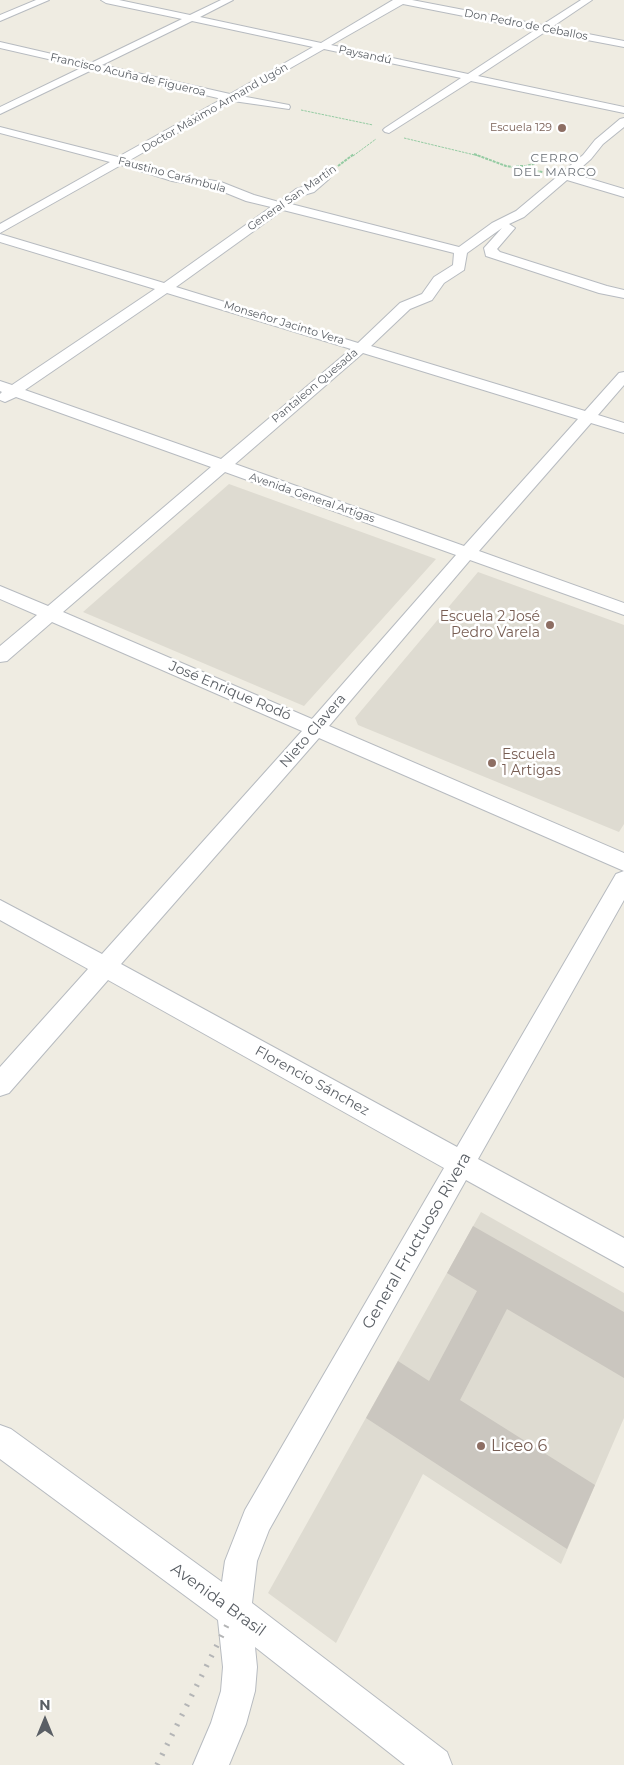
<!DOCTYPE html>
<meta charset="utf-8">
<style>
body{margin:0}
#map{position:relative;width:624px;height:1765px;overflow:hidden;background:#efece2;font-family:Montserrat,sans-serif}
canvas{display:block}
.north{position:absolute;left:20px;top:1695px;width:50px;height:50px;-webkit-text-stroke:4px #fff;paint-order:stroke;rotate:0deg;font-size:14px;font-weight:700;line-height:20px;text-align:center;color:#5a5f65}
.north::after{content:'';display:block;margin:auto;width:18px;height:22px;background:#5a5f65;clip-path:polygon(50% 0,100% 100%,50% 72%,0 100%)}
</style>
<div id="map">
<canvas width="624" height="1765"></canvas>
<div class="north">N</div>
</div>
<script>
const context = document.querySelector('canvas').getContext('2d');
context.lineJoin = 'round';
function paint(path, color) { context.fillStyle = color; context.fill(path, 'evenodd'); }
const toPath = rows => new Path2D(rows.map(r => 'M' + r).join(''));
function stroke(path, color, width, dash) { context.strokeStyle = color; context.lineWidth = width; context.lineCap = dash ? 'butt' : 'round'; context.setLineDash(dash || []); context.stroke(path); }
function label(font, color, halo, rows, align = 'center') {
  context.font = font + ' Montserrat,sans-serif'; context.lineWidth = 5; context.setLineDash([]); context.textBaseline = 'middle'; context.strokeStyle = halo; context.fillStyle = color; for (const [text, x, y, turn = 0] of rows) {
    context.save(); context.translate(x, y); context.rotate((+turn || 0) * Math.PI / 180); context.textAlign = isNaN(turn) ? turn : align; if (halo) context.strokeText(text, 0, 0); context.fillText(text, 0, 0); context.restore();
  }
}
paint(toPath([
 [229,484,436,559,304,706,83,612],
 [478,572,624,625,624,824,619,832,358,725,355,718],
 [481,1212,624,1293,624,1418,561,1564,423,1474,336,1643,268,1593]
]), '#dedbd1');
paint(toPath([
 [473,1226,624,1312,624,1378,507,1309,460,1400,595,1485,567,1549,366,1418,398,1361,429,1381,477,1291,447,1273]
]), '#cac6bf');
const street = toPath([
 [36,0,49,0,0,21,0,15,36,0],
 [101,0,119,0,190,15,221,0,233,0,200,17,321,43,393,0,412,0,542,25,581,0,592,0,552,27,624,41,624,47,545,32,478,76,624,107,624,113,471,81,389,133,385,132,383,130,385,128,461,78,324,49,241,96,289,105,290,107,289,109,233,101,130,160,179,175,221,182,254,195,279,202,296,189,306,186,321,173,329,173,331,176,329,179,314,192,304,195,291,204,459,247,492,223,516,211,583,155,595,140,620,119,624,118,624,127,603,144,591,159,574,174,624,189,624,197,567,180,524,217,509,224,515,228,497,249,500,252,607,286,624,290,624,298,599,293,486,256,484,248,502,228,467,253,464,270,444,283,432,300,410,309,371,346,585,411,619,373,624,372,624,385,598,415,624,423,624,433,591,423,479,551,624,603,624,615,470,560,329,726,624,853,624,871,319,738,121,964,457,1147,616,874,624,871,624,900,478,1159,624,1238,624,1267,466,1180,269,1530,257,1561,252,1603,447,1752,452,1765,405,1765,255,1647,257,1667,255,1691,246,1724,229,1765,193,1765,211,1723,221,1691,223,1667,218,1620,0,1459,0,1425,11,1429,222,1582,225,1561,245,1510,444,1168,108,980,9,1093,0,1096,0,1067,88,969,0,920,0,900,102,954,302,731,52,622,7,661,0,662,0,646,37,615,0,599,0,586,48,606,211,467,16,397,5,402,0,400,0,394,2,392,0,391,0,381,12,385,155,289,0,242,0,234,164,283,271,207,246,201,214,188,172,181,121,165,0,233,0,224,110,162,0,133,0,127,118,157,222,99,94,69,0,114,0,107,83,67,0,48,0,42,91,63,182,19,106,3,101,0],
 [403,4,535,30,468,74,331,45,403,4],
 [192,21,313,47,230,94,102,65,192,21],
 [283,210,454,253,453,265,434,277,422,294,400,303,358,343,176,287,283,210],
 [167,293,351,349,221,459,25,390,167,293],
 [363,353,578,419,464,546,235,464,363,353],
 [225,472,456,555,312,719,63,612,225,472]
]);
stroke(street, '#b7bbc0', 2);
stroke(toPath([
 [301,110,373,125],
 [404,138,479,156],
 [353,156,376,139]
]), '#94cba2', 1, [2.5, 1]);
stroke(toPath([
 [474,154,506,166,543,172],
 [338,166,354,154],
 [516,166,526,166,561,156]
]), '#94cba2', 2, [3, 1]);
paint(street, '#fff');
stroke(toPath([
 [157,1765,234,1611]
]), '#b4b5b6', 5.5, [2, 9]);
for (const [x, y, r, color] of [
 [562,128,5,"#8d6e63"],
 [550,625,5,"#8d6e63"],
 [492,763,5,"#8d6e63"],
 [481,1446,5,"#8d6e63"]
]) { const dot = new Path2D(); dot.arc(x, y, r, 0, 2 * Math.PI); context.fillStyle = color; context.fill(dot); stroke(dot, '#fff', 2); }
label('11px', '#5a5f65', '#fff', [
 ["Don Pedro de Ceballos",526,25,11],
 ["Paysandú",365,55,12],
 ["Francisco Acuña de Figueroa",128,75,13],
 ["Doctor Máximo Armand Ugón",215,108,-30],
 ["Faustino Carámbula",172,175,15],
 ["General San Martín",292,198,-35],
 ["Monseñor Jacinto Vera",284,323,17],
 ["Pantaleon Quesada",315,386,-40],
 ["Avenida General Artigas",312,498,19]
]);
label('11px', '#785e54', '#fff', [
 ["Escuela 129",552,128]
], 'right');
context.letterSpacing = '1px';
label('12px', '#6b7177', '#fff', [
 ["CERRO",555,158],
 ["DEL MARCO",555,172]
]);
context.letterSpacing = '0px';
label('14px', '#785e54', '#fff', [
 ["Escuela 2 José",540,617],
 ["Pedro Varela",540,633],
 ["Escuela",502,755,"left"],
 ["1 Artigas",502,771,"left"]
], 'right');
label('14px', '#5a5f65', '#fff', [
 ["José Enrique Rodó",230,691,23],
 ["Nieto Clavera",313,731,-49],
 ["Florencio Sánchez",312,1081,29]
]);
label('16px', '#5a5f65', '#fff', [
 ["General Fructuoso Rivera",417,1241,-60],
 ["Avenida Brasil",218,1600,36]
]);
label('16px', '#785e54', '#fff', [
 ["Liceo 6",491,1446]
], 'left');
</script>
